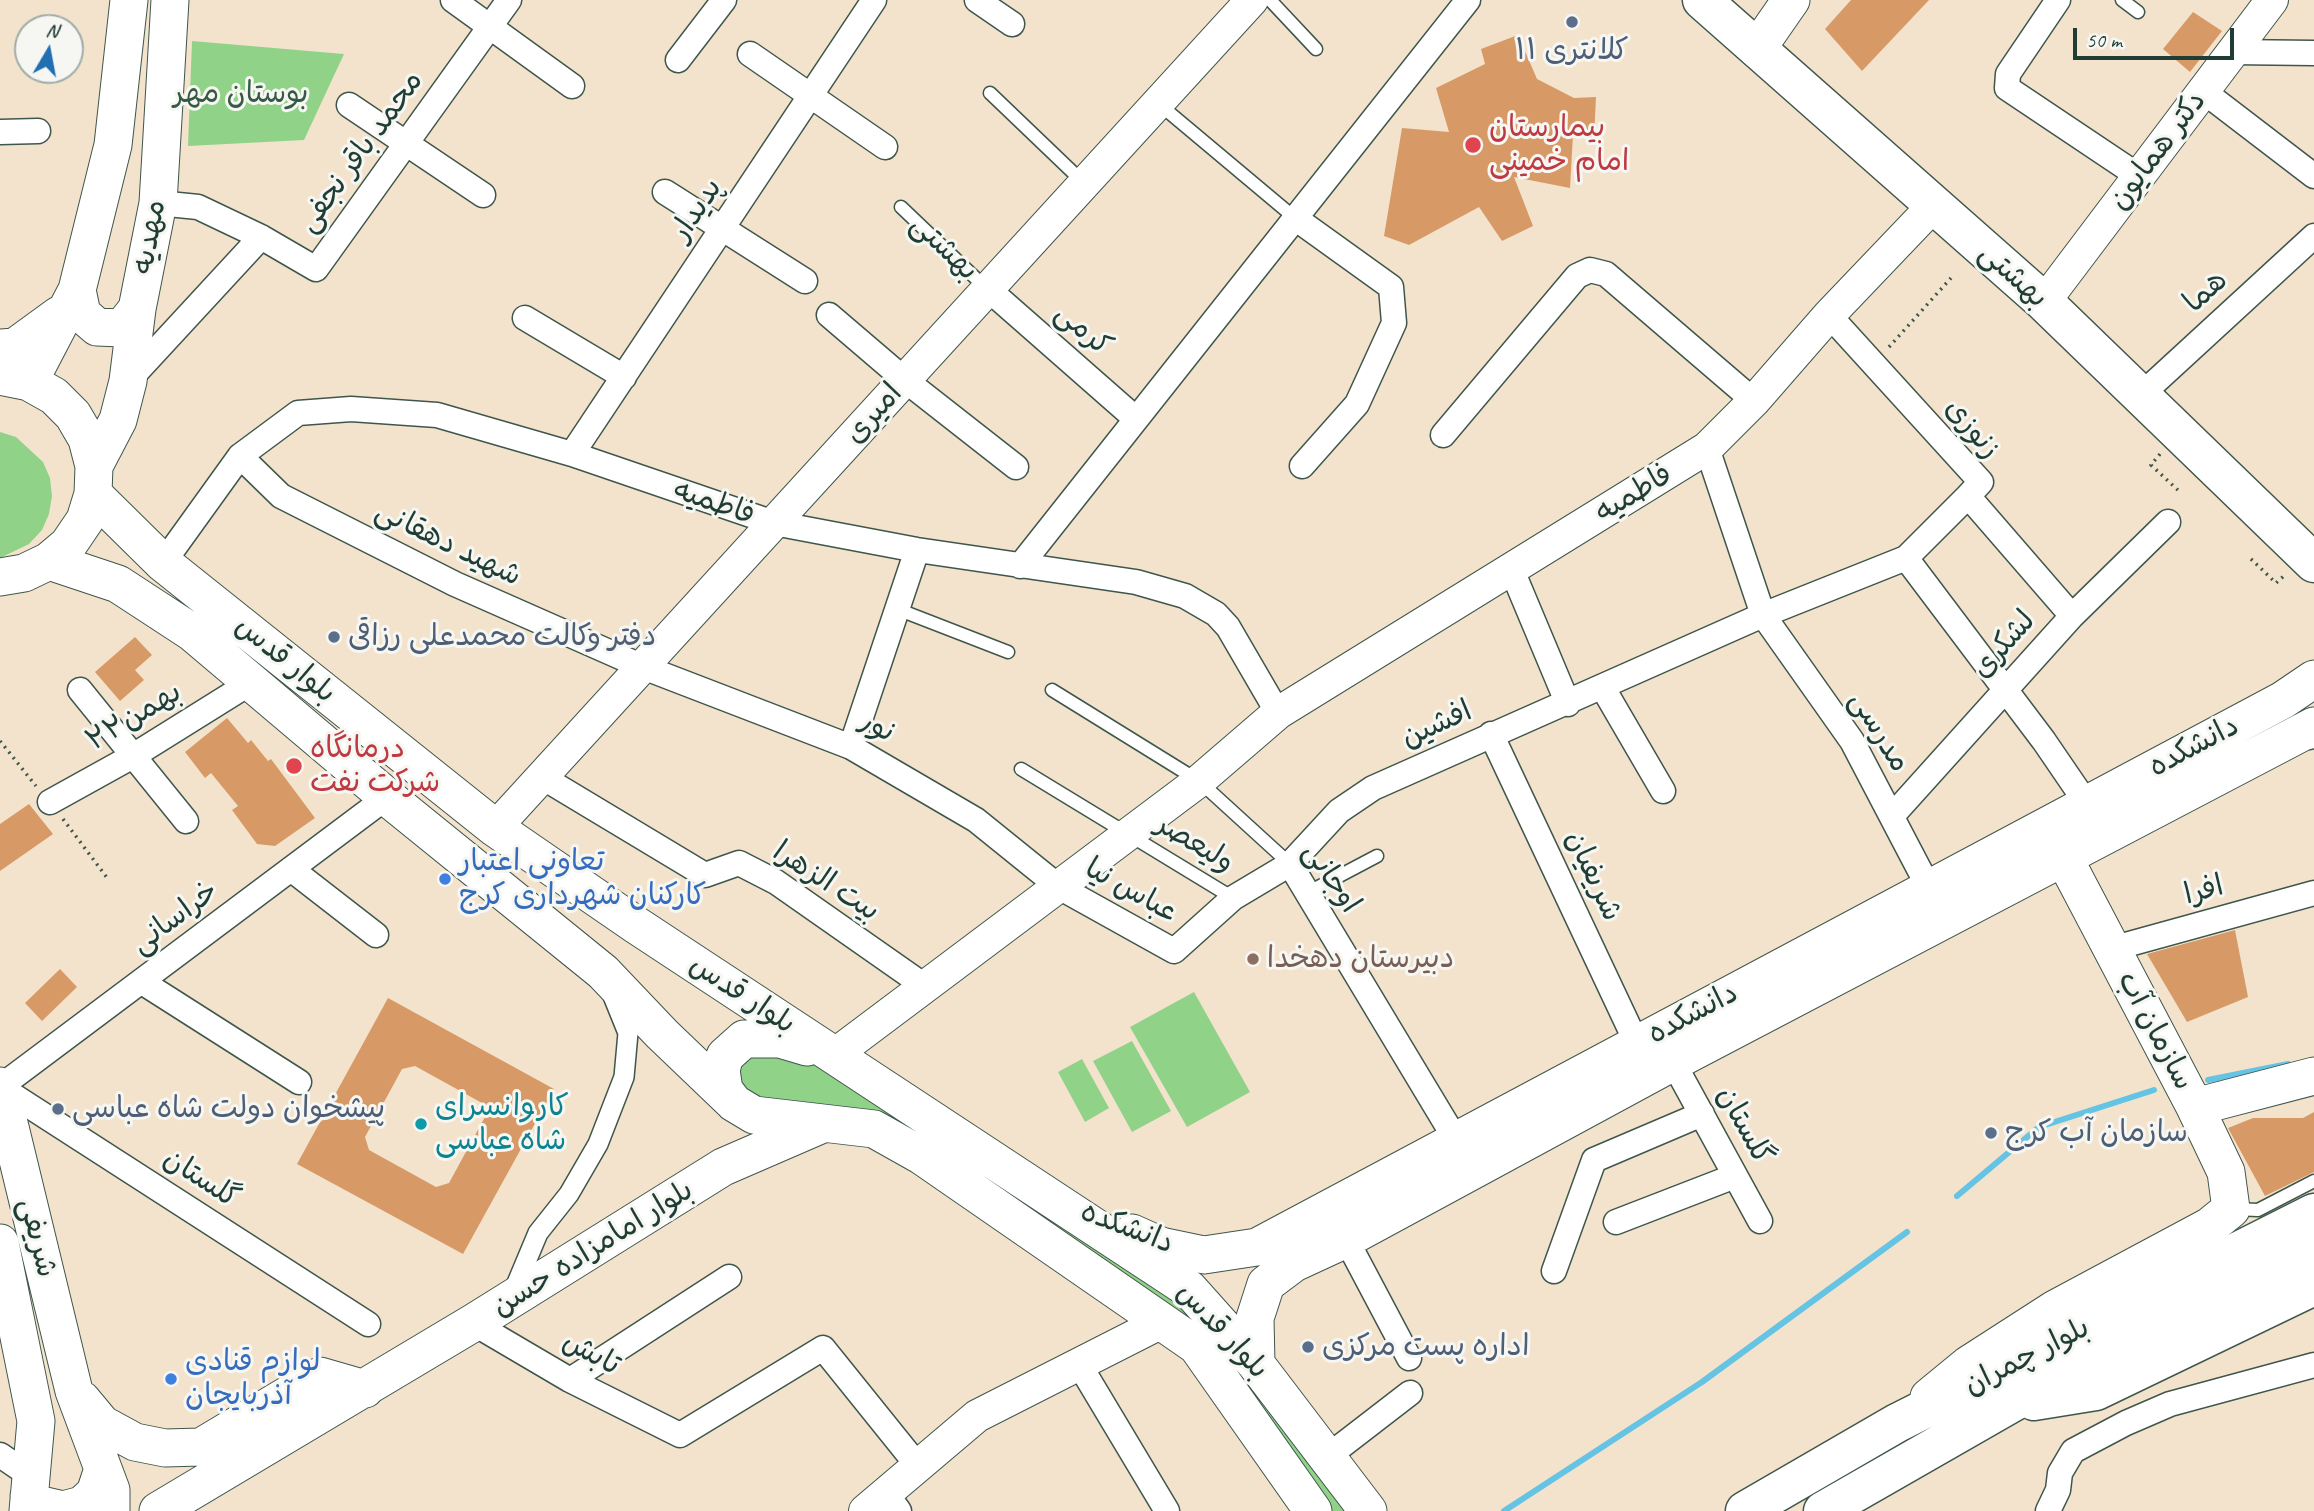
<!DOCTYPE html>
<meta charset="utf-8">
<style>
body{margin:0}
#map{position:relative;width:2314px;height:1511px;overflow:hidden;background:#f3e3cd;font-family:Caveat,sans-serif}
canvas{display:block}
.north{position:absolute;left:14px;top:14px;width:70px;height:70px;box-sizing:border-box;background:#f6f6f2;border:2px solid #a0aca6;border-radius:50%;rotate:10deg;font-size:19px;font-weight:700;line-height:28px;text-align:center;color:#1f3d34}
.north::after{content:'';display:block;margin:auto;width:24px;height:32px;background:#1f6fb2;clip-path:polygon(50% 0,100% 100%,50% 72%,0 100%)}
.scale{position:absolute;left:2073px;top:28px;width:161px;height:32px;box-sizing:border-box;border:4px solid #1f3d34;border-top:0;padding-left:9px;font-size:21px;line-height:24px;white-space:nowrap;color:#1f3d34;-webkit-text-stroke:5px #f6f6f2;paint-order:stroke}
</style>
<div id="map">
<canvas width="2314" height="1511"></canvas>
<div class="north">N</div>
<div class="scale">50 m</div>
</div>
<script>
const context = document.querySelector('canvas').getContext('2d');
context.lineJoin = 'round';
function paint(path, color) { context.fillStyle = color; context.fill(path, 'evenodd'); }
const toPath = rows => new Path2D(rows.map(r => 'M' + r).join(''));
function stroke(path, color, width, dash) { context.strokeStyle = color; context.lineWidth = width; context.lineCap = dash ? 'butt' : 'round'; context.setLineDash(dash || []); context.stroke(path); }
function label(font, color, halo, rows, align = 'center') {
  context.font = font + ' Caveat,"Playpen Sans Arabic",sans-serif'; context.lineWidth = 6; context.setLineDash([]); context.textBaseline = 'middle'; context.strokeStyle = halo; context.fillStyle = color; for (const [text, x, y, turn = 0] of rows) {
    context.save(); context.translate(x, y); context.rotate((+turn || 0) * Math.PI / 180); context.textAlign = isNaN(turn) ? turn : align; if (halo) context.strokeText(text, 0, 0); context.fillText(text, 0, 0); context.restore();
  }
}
paint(toPath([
 [192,41,344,54,304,140,188,146],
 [0,432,16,437,43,462,50,478,52,496,49,514,42,530,29,544,0,558],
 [1194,992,1250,1092,1187,1127,1130,1027],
 [1132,1041,1171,1111,1132,1132,1093,1061],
 [743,1056,817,1058,1187,1299,1351,1511,1322,1511,1204,1340,904,1137,782,1111,742,1092,736,1072],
 [1082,1059,1109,1108,1085,1122,1058,1072]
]), '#91d289');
stroke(toPath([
 [2208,1080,2288,1064],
 [1957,1196,2039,1127,2154,1090],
 [1504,1511,1702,1382,1907,1232]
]), '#65c3e3', 6);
paint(toPath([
 [1851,0,1929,0,1862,71,1825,29],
 [2193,12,2222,31,2190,72,2163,49],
 [1518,35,1537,79,1574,98,1596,97,1594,139,1573,134,1570,188,1514,177,1533,226,1502,241,1479,207,1409,245,1384,236,1402,128,1449,132,1436,88,1485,64,1481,49],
 [135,637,152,655,135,670,144,680,120,701,95,672],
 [227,718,248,743,251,740,268,761,271,759,315,818,275,846,257,844,232,810,238,806,211,773,205,778,185,752],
 [29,804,53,834,0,871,0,824],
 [2235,930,2248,997,2187,1022,2147,954],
 [60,969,77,987,42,1021,25,1003],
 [388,998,554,1089,463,1254,297,1164],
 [415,1066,482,1103,486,1115,449,1183,436,1187,369,1150,365,1137,402,1069],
 [2314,1112,2314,1172,2265,1196,2228,1128,2253,1118,2303,1118]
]), '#d79a66');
const service = toPath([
 [1270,0,1316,49],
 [2122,0,2138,12],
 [990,93,1084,183],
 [1159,104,1295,218],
 [901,207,987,289],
 [897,609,1008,652],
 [1052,690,1199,781,1290,864],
 [1021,769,1233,898],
 [1307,893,1377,856],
 [2235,1209,2258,1210,2314,1181]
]);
const pedestrian = toPath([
 [512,1295,538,1233,569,1194,598,1144,624,1077,628,1033,613,996]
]);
const minor = toPath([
 [453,0,572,86],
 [977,0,1012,24],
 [2058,0,2008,74,2007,88,2128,169],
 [2232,52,2314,53],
 [750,54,885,147],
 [678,60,724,0],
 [2203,91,2314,176],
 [349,105,483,195],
 [0,132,38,131],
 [665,192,805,281],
 [158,203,198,207,261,237,316,269,509,0],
 [1295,218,1391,287,1394,323,1357,404,1302,466],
 [988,289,1136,419],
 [829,315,905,380,1016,467],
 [1829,315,1981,482,1968,496,2072,616],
 [525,318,624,377],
 [128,381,261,237],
 [2141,395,2314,236],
 [1443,435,1577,276,1590,270,1606,274,1754,401],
 [1707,448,1763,615,1906,558,1968,496],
 [572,454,874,0],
 [240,456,281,496,455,584,643,667,851,747,976,820,1059,887,1174,951,1233,898,1290,864,1339,811,1373,788,1763,615,1852,741,1929,888],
 [1906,558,2044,741,2087,804],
 [163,563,240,456,298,413,351,409,437,415,572,454,774,523,917,550,1136,582,1185,596,1216,614,1228,627,1278,713],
 [1020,566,1468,0],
 [1511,568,1568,704],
 [1603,688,1663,791],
 [80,690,186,821],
 [1491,734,1637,1044],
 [851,747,917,550],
 [542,777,705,875,739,863,776,882,926,987],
 [50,802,133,756,250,683],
 [1892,816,2072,616,2168,522],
 [1290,864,1456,1140],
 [291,869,376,935],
 [2111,949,2314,893],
 [142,982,299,1082],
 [1673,1062,1760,1221],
 [1616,1222,1735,1176],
 [1346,1239,1409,1358],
 [1554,1271,1594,1160,1702,1114],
 [473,1323,570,1380,680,1435,823,1348,918,1466],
 [368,1324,0,1087,387,797],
 [1079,1364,1167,1511],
 [570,1380,729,1277],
 [0,1455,31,1476],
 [1327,1457,1410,1393],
 [886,1493,899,1511],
 [2048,1511,2058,1490,2060,1473,2073,1451,2126,1423,2170,1404,2314,1365]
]);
const tertiary = toPath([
 [2044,302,2272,0],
 [495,828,1252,0],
 [834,1055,1199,781,1278,713,1707,448,1754,401,1829,315,1934,205],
 [865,1511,977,1416,1162,1322]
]);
const secondary = toPath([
 [1757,49,1791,0],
 [77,290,82,314,97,327,122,328,137,309],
 [0,348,15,347,59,315],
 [0,376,29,382,54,396,73,415,87,439,94,466,93,494,85,520,68,545,49,561,24,573,0,577],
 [29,382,77,290,113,145,129,0],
 [94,466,118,420,128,381,137,309,158,203,170,0],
 [93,494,163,563,495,828,636,925,1189,1289,1256,1364,1368,1511],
 [49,561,118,584,193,633,387,797,603,972,662,1034,732,1101],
 [807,1047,780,1039,744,1039,725,1056,721,1070,724,1090,734,1103,754,1115,874,1129,922,1156,1197,1346,1313,1511],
 [0,1086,74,1391,111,1490,111,1511],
 [2195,1107,2314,1076],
 [1132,1233,1161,1246,1204,1255,1257,1247,2283,700,2314,679],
 [0,1243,36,1421,28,1511],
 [1256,1364,1255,1318,1266,1284,1294,1263,1346,1239,1673,1062,2314,726],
 [1929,1397,1968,1365,2055,1309,2210,1226,2231,1209,2226,1172,2195,1107,2064,858],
 [82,1400,102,1424,135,1442,165,1448,201,1447,320,1376,365,1389],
 [29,1496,37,1504,63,1510,82,1505,95,1493,103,1469],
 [158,1511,473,1323,723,1167,820,1125]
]);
const primary = toPath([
 [1702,0,2044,302,2314,563],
 [2308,730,2314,729],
 [2034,1401,2096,1391,2314,1286],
 [1745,1511,1897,1423,2314,1213],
 [1823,1511,2043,1385,2314,1250]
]);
stroke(service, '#3f564b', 15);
stroke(pedestrian, '#3f564b', 22);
stroke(minor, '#3f564b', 27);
stroke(tertiary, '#3f564b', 34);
stroke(secondary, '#3f564b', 39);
stroke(primary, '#3f564b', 41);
stroke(toPath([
 [1889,347,1951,278],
 [2160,454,2151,465,2180,492],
 [2251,559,2276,583,2285,575],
 [0,741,36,786],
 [63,819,108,879]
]), '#3f564b', 3.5, [2, 5]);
stroke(service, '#fff', 12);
stroke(pedestrian, '#fff', 19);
stroke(minor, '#fff', 24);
stroke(tertiary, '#fff', 32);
stroke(secondary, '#fff', 37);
stroke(primary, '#fff', 38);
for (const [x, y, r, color] of [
 [1572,22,7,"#5c6f8a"],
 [1473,145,9,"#e0444e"],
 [334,637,7,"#5c6f8a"],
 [294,766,9,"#e0444e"],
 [445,879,7,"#3f7fe0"],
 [1253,959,7,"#8d6e63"],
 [58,1109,7,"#5c6f8a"],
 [421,1124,7,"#0f9aa8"],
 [1991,1133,7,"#5c6f8a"],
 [1308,1347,7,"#5c6f8a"],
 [171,1379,7,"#3f7fe0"]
]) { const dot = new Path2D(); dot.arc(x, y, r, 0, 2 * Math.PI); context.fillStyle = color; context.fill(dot); stroke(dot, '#f6f6f2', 2.5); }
label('30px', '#4e5e75', '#f6f6f2', [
 ["کلانتری ۱۱",1572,51,"center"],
 ["دفتر وکالت محمدعلی رزاقی",348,637],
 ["پیشخوان دولت شاه عباسی",72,1109],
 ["سازمان آب کرج",2005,1133],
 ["اداره پست مرکزی",1322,1347]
], 'left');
label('30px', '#365b45', '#f6f6f2', [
 ["بوستان مهر",241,94]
]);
label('30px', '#be3a42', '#f6f6f2', [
 ["بیمارستان",1489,128],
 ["امام خمینی",1489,162],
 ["درمانگاه",310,749],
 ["شرکت نفت",310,783]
], 'left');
label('30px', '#1f3d34', '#f6f6f2', [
 ["دکتر همایون",2158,151,-53],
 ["محمد باقر نجفی",361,152,-54],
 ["پدیدار",697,210,-56],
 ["مهدیه",150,237,-80],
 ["بهشتی",944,248,44],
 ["بهشتی",2013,276,42],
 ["هما",2206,292,-42],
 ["کرمی",1083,330,41],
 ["امیری",874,414,-48],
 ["زنوزی",1972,429,50],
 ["فاطمیه",1634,494,-31],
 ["فاطمیه",714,503,19],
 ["شهید دهقانی",448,544,26],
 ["لشکری",2004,645,-48],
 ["بلوار قدس",285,660,39],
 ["۲۲بهمن",134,717,-31],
 ["افشین",1437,725,-24],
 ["نور",877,727,28],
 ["مدرسی",1879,732,59],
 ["دانشکده",2194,747,-28],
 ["ولیعصر",1195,844,31],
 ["شریفیان",1593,876,65],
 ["اوجانی",1331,878,56],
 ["بیت الزهرا",826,882,33],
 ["عباس نیا",1131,891,29],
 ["افرا",2204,891,-15],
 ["خراسانی",175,918,-37],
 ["بلوار قدس",742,995,33],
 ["دانشکده",1693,1014,-28],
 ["سازمان آب",2155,1031,62],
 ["گلستان",1744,1126,61],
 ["گلستان",201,1179,33],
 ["دانشکده",1127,1228,21],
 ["شریفی",37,1238,76],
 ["بلوار امامزاده حسن",593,1249,-32],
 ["بلوار قدس",1222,1331,47],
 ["تابش",591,1354,28],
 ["بلوار چمران",2027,1357,-27]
]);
label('30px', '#366cbe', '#f6f6f2', [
 ["تعاونی اعتبار",459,862],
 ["کارکنان شهرداری کرج",459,896],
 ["لوازم قنادی",185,1362],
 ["آذربایجان",185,1396]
], 'left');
label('30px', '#785e54', '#f6f6f2', [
 ["دبیرستان دهخدا",1267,959]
], 'left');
label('30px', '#0d838f', '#f6f6f2', [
 ["کاروانسرای",435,1107],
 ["شاه عباسی",435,1141]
], 'left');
</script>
